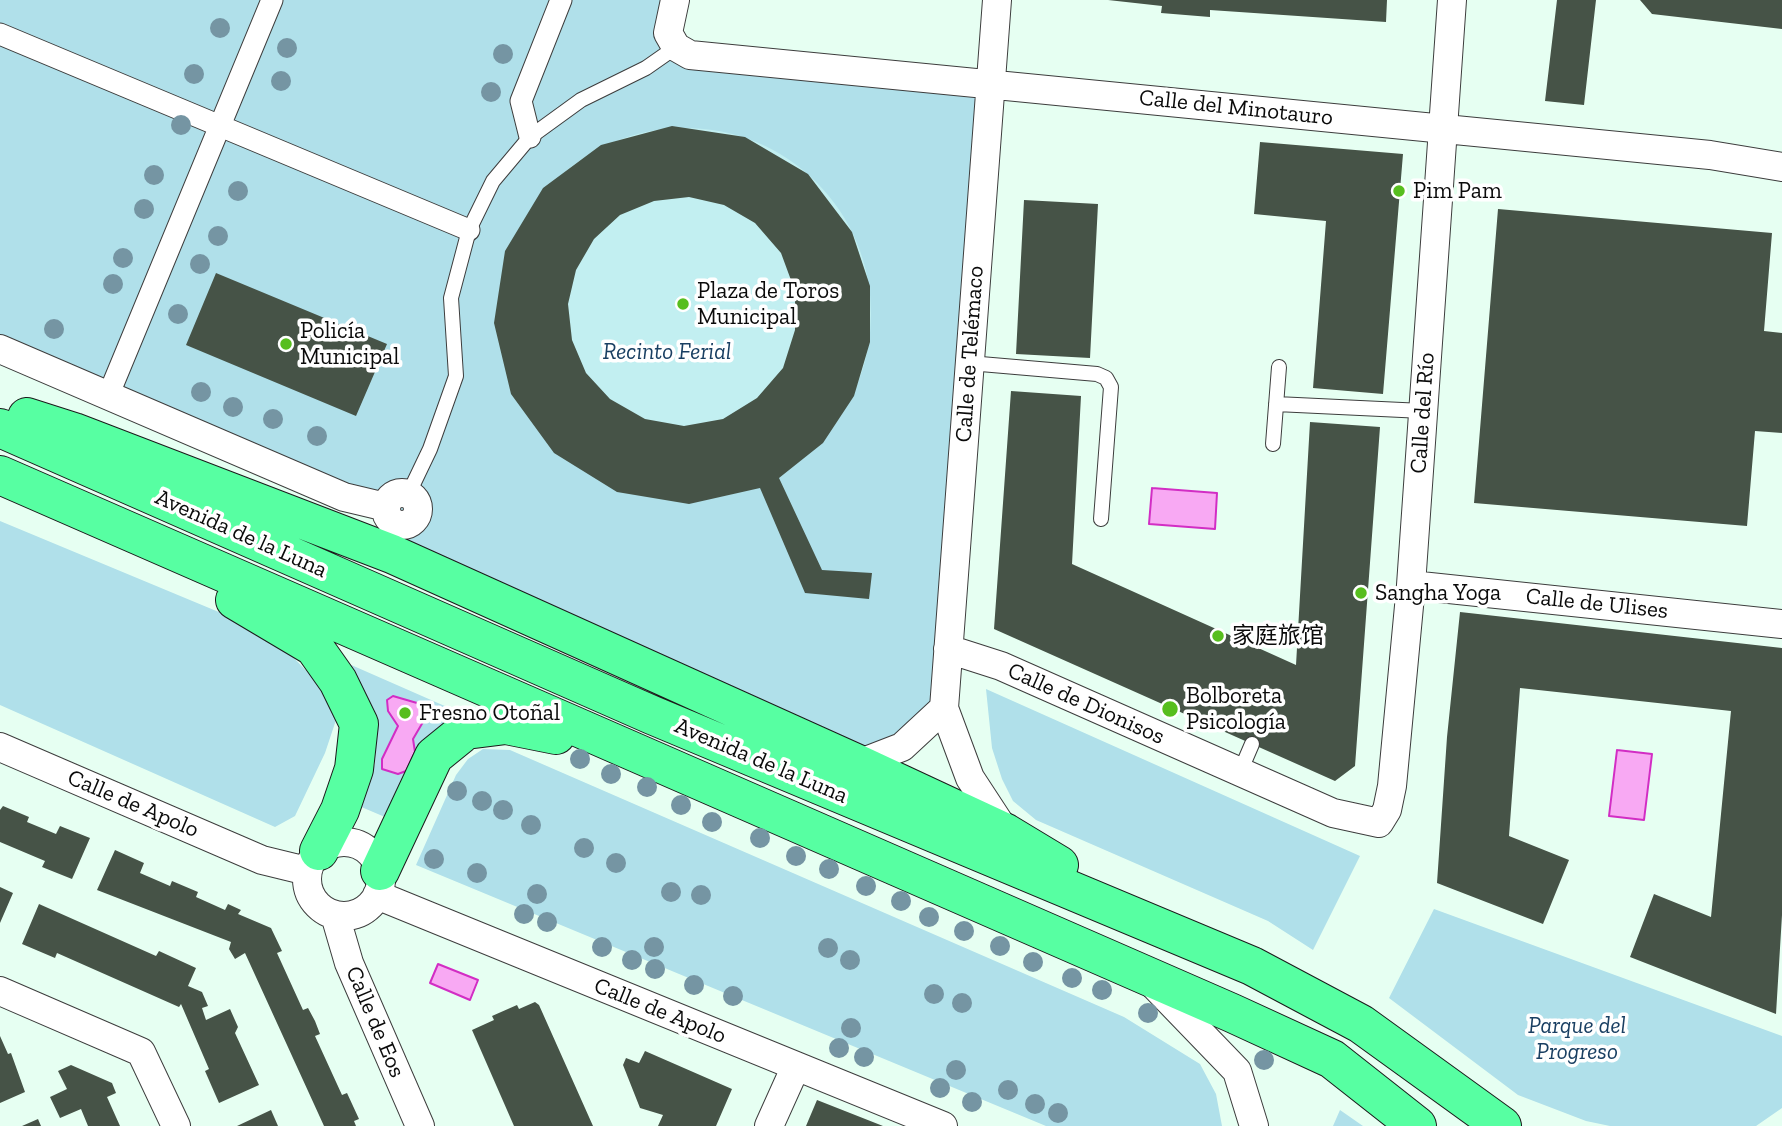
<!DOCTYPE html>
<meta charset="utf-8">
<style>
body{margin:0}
canvas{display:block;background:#e6fff2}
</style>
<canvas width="1782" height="1126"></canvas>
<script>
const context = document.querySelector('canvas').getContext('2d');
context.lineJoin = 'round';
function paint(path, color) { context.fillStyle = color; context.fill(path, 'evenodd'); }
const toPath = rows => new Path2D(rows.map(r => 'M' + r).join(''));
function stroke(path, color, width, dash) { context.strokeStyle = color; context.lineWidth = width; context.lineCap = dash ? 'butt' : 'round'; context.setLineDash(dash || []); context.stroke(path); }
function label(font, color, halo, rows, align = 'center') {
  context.font = font + ' "Zilla Slab","Noto Sans SC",serif'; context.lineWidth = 7; context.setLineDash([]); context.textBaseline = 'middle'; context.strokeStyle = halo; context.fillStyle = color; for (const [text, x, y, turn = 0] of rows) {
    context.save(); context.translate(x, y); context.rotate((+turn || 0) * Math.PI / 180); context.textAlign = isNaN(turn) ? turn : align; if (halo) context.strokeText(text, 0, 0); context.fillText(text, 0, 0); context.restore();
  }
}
paint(toPath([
 [0,0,675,0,676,47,991,84,946,700,858,764,392,554,399,526,387,515,0,349],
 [0,521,238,620,287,651,324,689,336,720,325,753,295,816,275,827,0,705],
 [349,664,463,714,392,820,359,806,375,764,376,742,371,714],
 [986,689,1360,856,1313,950,1268,921,1036,820,1013,801,1002,779,992,748],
 [483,749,510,750,1124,1017,1200,1064,1216,1094,1222,1126,1046,1126,416,865,456,775,468,759],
 [1434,909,1782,1036,1782,1108,1756,1126,1610,1126,1586,1121,1518,1095,1389,998],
 [1340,1110,1363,1126,1333,1126]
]), '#b0e0ea');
paint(toPath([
 '499 314a186 186 0 1 1 372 0a186 186 0 1 1-372 0Z'
]), '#c2eff1');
const water = toPath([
 [1152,488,1217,493,1215,529,1149,524,1152,488],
 [393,696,417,703,423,711,423,722,413,739,415,752,406,771,398,774,382,769,382,759,398,726,388,711,387,700,393,696],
 [1617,750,1652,754,1644,820,1609,816,1617,750],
 [438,964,478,980,470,1000,430,983,438,964]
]);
paint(water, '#f8a9f3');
stroke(water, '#d22dc4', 2);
paint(toPath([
 [1108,0,1387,0,1386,22,1210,10,1210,17,1161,13,1162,6],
 [1557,0,1596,0,1584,105,1545,101],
 [1640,0,1782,0,1782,29,1652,14],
 [672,126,745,137,808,174,852,232,870,286,870,342,854,396,823,443,779,478,822,570,872,573,869,599,805,593,760,488,689,504,617,492,554,453,511,394,494,323,505,251,543,188,601,145],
 [689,197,724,205,755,223,781,253,795,291,795,330,783,368,757,398,723,419,684,426,645,419,610,399,586,373,572,340,568,304,576,270,594,239,620,215,654,201],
 [1260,142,1403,154,1383,394,1313,388,1326,221,1254,214],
 [1024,200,1098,204,1090,358,1016,354],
 [1498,209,1772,233,1764,331,1782,333,1782,433,1755,431,1747,526,1474,503],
 [216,273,387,344,356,416,186,345],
 [1011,391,1081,396,1072,564,1296,665,1310,422,1380,427,1355,766,1335,781,994,629],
 [1460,612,1782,648,1782,915,1776,1014,1630,957,1654,894,1711,917,1731,711,1520,688,1509,836,1569,860,1543,924,1437,883,1447,737],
 [3,806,29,817,27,822,56,834,60,826,90,838,72,879,42,867,45,861,0,842,0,810],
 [115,850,144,863,140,873,170,886,172,881,198,892,196,897,225,910,228,904,241,910,238,914,271,928,282,951,277,953,303,1010,308,1008,315,1021,320,1034,315,1036,342,1095,347,1093,359,1119,354,1121,356,1126,324,1126,245,953,235,959,229,949,231,942,97,890],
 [0,887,13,893,0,923],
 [39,904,156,956,159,951,196,968,188,986,202,992,208,1006,202,1008,206,1020,230,1009,238,1027,235,1033,259,1085,219,1103,205,1071,209,1069,181,1004,179,1007,57,953,55,958,22,944],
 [535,1002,539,1005,593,1126,514,1126,472,1030,494,1020,492,1016,517,1005,519,1009],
 [0,1036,8,1054,11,1053,25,1092,0,1103],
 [645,1051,732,1089,716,1126,658,1126,663,1115,640,1108,623,1065,626,1058,639,1063],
 [71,1065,112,1083,116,1093,107,1097,120,1126,88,1126,81,1109,60,1118,50,1097,67,1089,58,1071],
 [817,1100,883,1126,806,1126],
 [271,1110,278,1126,237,1126],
 [38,1119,41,1126,22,1126]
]), '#465347');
const service = toPath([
 [969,363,1097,374,1106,378,1111,387,1101,519],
 [1276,404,1423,411],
 [1273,444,1279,367],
 [408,495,430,449,456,376,451,298,469,230,493,181,530,137,581,100,646,68,676,47],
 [1240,772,1252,744]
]);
const pedestrian = toPath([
 [0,34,469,230],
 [530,137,521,101,561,0],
 [108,396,272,0]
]);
const minor = toPath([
 [675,0,668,33,676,47,690,55,1710,155,1782,167],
 [997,0,944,708,970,778,1006,833],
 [0,349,344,497,386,507],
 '386 509a16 16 0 1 1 32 0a16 16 0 1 1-32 0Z',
 [1411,585,1782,624],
 [948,649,1001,666,1333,813,1379,823,1387,810,1392,786,1411,585,1452,0],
 [0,747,262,860,307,871],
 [858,764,902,747,944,708],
 '307 879a37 37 0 1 1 74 0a37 37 0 1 1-74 0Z',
 [377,895,943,1126],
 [335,915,349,963,420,1126],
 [1154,985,1237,1071,1254,1126],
 [0,991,141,1052,176,1126],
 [769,1126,796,1066]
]);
const primary = toPath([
 [27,417,74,432,392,554,858,764,1006,833,1059,865],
 [0,428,652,715,1252,966,1361,1024,1502,1126],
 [0,475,1232,1013,1332,1059,1417,1126],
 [235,600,314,647,338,681,359,724,354,769,340,810,319,851],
 [380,871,434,756,466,730,506,725,556,735]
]);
stroke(service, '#3d3d3d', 16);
stroke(pedestrian, '#3d3d3d', 23);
stroke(minor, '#3d3d3d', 30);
stroke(primary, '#1b1b1b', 40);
stroke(service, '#fff', 14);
stroke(pedestrian, '#fff', 21);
stroke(minor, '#fff', 28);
stroke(primary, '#57ffa2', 38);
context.fillStyle = '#7595a3';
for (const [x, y] of [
 [220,28],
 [287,48],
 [503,54],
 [194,74],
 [281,81],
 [491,92],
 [181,125],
 [154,175],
 [238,191],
 [144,209],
 [218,236],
 [123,258],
 [200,264],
 [113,284],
 [178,314],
 [54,329],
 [201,392],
 [233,407],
 [273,419],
 [317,436],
 [580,759],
 [611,774],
 [647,787],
 [457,791],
 [482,801],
 [681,805],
 [503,810],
 [712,822],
 [531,825],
 [760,838],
 [584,848],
 [796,856],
 [434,859],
 [616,863],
 [829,869],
 [477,873],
 [866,886],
 [671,892],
 [537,894],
 [701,895],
 [901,901],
 [524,914],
 [929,917],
 [547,922],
 [964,931],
 [1000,946],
 [602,947],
 [654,947],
 [828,948],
 [632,960],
 [850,960],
 [1033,962],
 [655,969],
 [1072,978],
 [694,985],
 [1102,990],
 [934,994],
 [733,996],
 [962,1003],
 [1148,1013],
 [851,1028],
 [839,1048],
 [864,1057],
 [1264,1060],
 [956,1070],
 [940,1088],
 [1008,1090],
 [972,1102],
 [1035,1104],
 [1058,1113]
]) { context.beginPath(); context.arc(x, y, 10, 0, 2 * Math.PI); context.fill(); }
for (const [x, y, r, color] of [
 [1399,191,7,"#57be1e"],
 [683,304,7,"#57be1e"],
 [286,344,7,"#57be1e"],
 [1361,593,7,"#57be1e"],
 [1218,636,7,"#57be1e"],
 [1170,709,9,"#57be1e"],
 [405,713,7,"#57be1e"]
]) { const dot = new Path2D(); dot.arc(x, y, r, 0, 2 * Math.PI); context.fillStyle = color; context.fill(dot); stroke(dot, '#fff', 2.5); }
label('23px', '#0a0a0a', '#fff', [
 ["Calle del Minotauro",1236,108,6],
 ["Calle de Telémaco",970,354,-86],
 ["Calle del Río",1423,413,-86],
 ["Avenida de la Luna",241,534,24],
 ["Calle de Ulises",1597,604,6],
 ["Calle de Dionisos",1086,704,24],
 ["Avenida de la Luna",761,761,23],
 ["Calle de Apolo",133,804,23],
 ["Calle de Apolo",660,1011,22],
 ["Calle de Eos",375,1022,67]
]);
label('23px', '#0a0a0a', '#fff', [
 ["Pim Pam",1413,191],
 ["Plaza de Toros",697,291],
 ["Municipal",697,317],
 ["Policía",300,331],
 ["Municipal",300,357],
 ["Sangha Yoga",1375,593],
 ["家庭旅馆",1232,636],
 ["Bolboreta",1186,696],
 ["Psicología",1186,722],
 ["Fresno Otoñal",419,713]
], 'left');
label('italic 23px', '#193f62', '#fff', [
 ["Recinto Ferial",667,352],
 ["Parque del",1577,1026],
 ["Progreso",1577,1052]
]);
</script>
